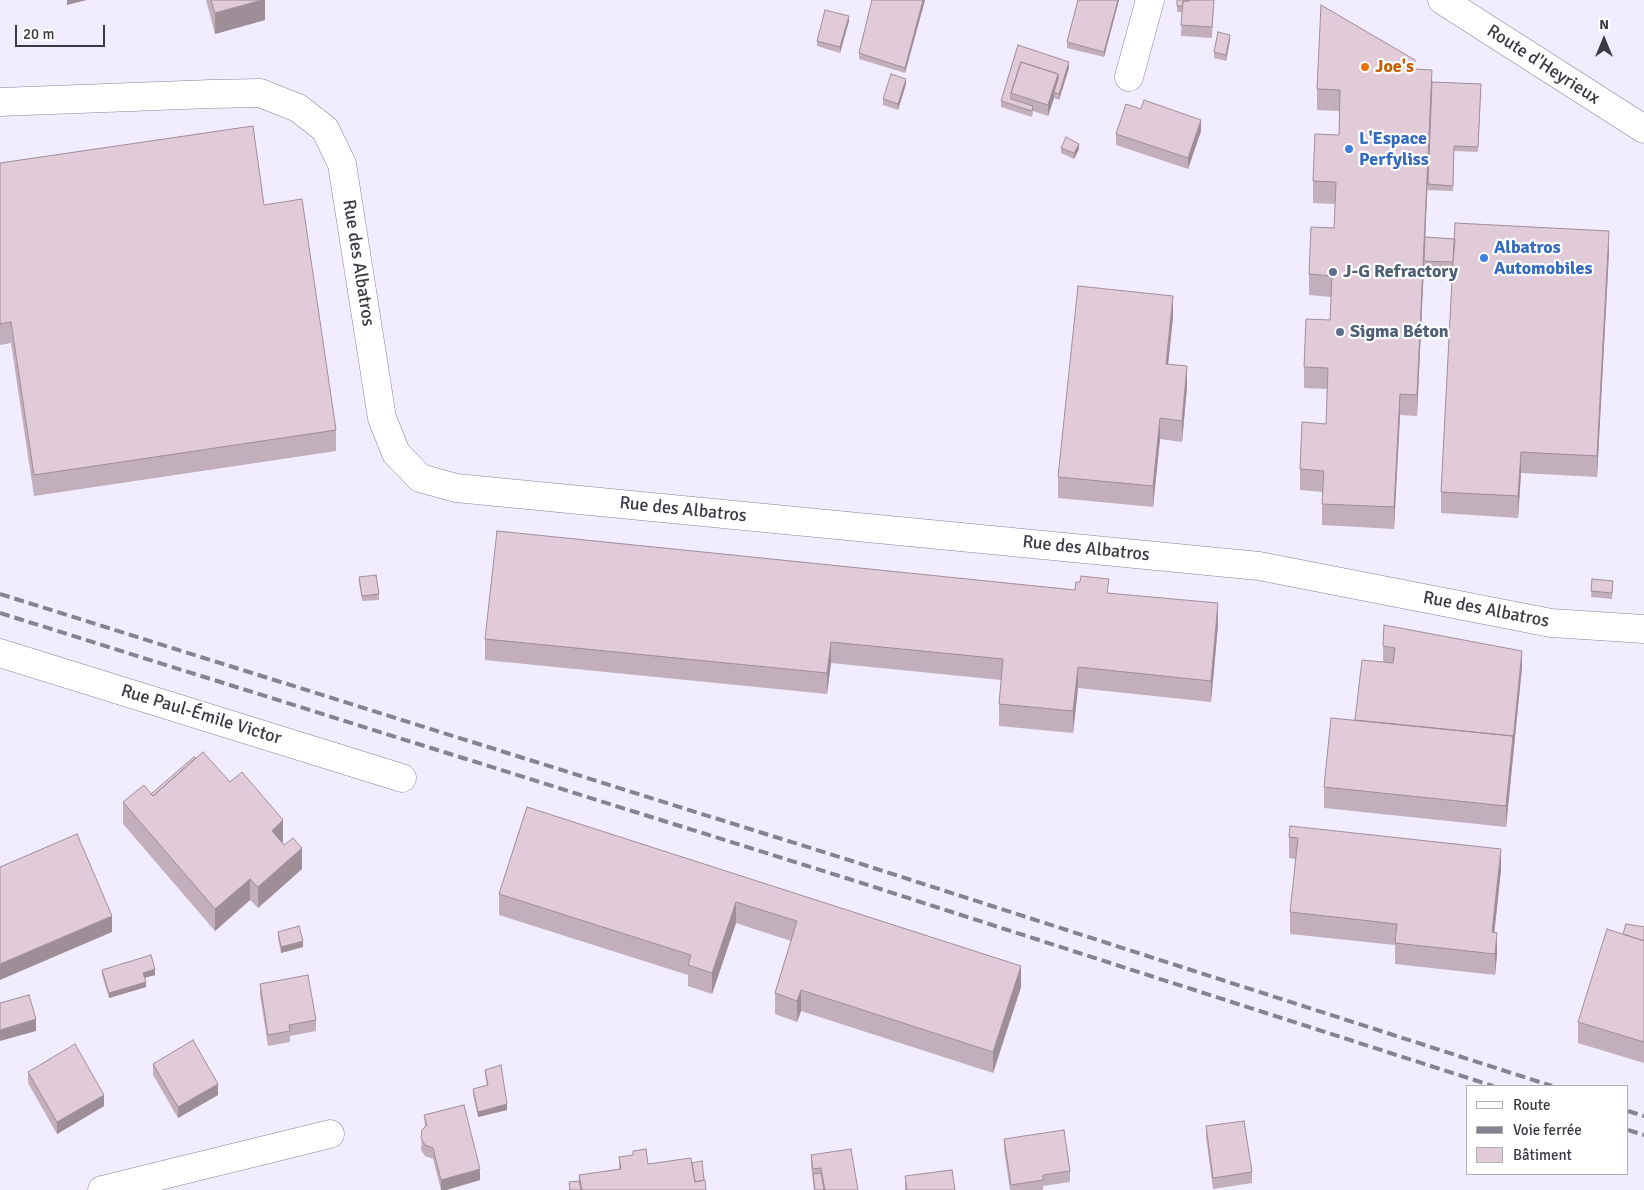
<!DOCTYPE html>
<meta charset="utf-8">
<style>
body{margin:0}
#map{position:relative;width:1644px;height:1190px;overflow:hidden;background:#f1ecff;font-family:Signika,sans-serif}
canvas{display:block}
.legend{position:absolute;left:1466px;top:1085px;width:162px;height:90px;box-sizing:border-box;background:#fff;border:1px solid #b1b0b3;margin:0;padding:6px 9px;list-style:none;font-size:15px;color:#3b3942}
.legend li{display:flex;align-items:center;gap:10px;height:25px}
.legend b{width:25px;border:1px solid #b1b0b3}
.north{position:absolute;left:1579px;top:15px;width:50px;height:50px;-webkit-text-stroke:4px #fff;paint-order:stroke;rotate:0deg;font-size:14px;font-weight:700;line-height:20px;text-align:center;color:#3b3942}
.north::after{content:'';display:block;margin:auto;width:18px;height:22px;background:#3b3942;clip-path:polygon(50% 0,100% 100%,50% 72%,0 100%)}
.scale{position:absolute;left:15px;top:25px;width:90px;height:22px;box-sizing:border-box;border:2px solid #3b3942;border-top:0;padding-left:6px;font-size:15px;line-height:18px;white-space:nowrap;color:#3b3942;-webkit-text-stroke:4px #fff;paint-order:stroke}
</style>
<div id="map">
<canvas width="1644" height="1190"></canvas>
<ul class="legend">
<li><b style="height:6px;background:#fff"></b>Route</li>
<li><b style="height:6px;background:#868390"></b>Voie ferrée</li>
<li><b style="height:14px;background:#e2cbd9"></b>Bâtiment</li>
</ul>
<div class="north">N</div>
<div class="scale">20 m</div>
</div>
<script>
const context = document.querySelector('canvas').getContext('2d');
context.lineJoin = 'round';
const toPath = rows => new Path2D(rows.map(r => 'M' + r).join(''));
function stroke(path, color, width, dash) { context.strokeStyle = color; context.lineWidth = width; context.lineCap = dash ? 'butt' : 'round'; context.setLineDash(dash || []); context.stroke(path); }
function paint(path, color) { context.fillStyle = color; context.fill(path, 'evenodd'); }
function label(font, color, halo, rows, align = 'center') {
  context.font = font + ' Signika,sans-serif'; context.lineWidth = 4.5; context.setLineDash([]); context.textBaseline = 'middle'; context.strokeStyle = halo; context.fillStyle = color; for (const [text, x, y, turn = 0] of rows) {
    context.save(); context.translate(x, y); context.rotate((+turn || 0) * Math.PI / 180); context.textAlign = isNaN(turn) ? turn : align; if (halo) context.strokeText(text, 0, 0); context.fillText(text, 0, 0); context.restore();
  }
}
const minor = toPath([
 [1129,77,1150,0],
 [0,102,211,94,260,93,298,108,325,129,342,164,382,418,396,453,420,478,456,488,1259,566,1551,623,1644,629],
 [0,653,402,778],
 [102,1190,330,1134]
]);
const major = toPath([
 [1442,0,1644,129]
]);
stroke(minor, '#878297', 29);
stroke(major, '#878297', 29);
stroke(minor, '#fff', 28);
stroke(major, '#fff', 28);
stroke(toPath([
 [0,594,852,861,1552,1086],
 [0,613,846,878,1493,1086],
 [1628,1111,1644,1116],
 [1628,1130,1644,1135]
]), '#868390', 4, [10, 5]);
paint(toPath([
 [206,0,265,0,265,20,215,34],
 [872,0,925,0,905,73,859,59,859,53],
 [1078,0,1119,0,1104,57,1067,48,1067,42],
 [1177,0,1214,0,1212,38,1181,36,1182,12,1177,12],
 [849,21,840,53,817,46,817,41],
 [1230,40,1226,61,1214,58,1214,52],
 [1018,45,1069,68,1059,100,1054,98,1048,116,1033,111,1032,117,1001,107,1001,101],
 [1415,69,1432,82,1481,84,1478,152,1454,151,1453,191,1428,190,1430,121,1425,237,1609,252,1597,477,1521,473,1518,518,1441,513,1441,492,1453,268,1424,266,1417,416,1400,415,1394,529,1322,525,1322,492,1300,490,1300,469,1326,424,1327,389,1304,388,1304,367,1330,320,1331,297,1309,295,1309,274,1334,228,1335,204,1313,203,1313,181,1339,135,1339,111,1317,110,1317,89],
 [906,84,898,110,883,105,883,99],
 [1201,131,1188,169,1116,145,1116,134],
 [1061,148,1079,149,1074,159,1061,153],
 [0,163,264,205,336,430,336,451,34,496,11,343,0,345],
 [1173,317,1168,364,1187,387,1182,442,1160,439,1153,507,1058,498,1058,477],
 [359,577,379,594,379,600,362,601,359,582],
 [1592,579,1613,581,1612,599,1591,597],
 [1109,593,1218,625,1211,702,1078,688,1073,733,999,726,999,704,1001,680,831,663,827,694,485,660,485,639],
 [1383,646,1522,667,1506,827,1324,808,1324,787,1383,662],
 [151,794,283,842,282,842,302,869,258,908,250,900,215,931,123,824,123,802],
 [527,807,1021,987,993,1073,801,1011,797,1022,775,1014,775,993,791,941,736,923,712,994,688,986,688,975,499,915,499,894],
 [1290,826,1501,870,1494,933,1497,955,1495,975,1395,964,1395,945,1290,934,1290,912,1296,859,1289,858,1289,837],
 [1644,927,1644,1063,1578,1043,1578,1022,1623,934],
 [278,932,303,947,281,953,278,938],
 [102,970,155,975,145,978,146,987,109,998,102,975],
 [260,984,316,1020,316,1031,290,1036,290,1042,268,1046,260,995],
 [153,1064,218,1095,178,1118,153,1075],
 [485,1070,507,1110,478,1117,473,1095,473,1089,487,1086,485,1075],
 [28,1072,104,1106,57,1134,28,1083],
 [424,1115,480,1180,446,1190,441,1190,433,1159,425,1156,421,1150,422,1130,425,1127],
 [1206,1126,1252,1172,1252,1183,1213,1189,1206,1137],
 [1004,1139,1070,1171,1070,1182,1043,1186,1043,1190,1010,1190,1004,1150],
 [633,1151,648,1164,692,1163,704,1180,706,1190,569,1190,569,1182,579,1181,579,1175,619,1169,619,1157,633,1155],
 [811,1155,858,1190,814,1190,811,1166],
 [905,1176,955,1190,905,1190]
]), '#c2afbb');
paint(toPath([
 [67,0,87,0,67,5],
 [262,0,265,0,265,20,215,34,215,13],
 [923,0,925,0,905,73,905,68],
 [1118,0,1119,0,1104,57,1104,52],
 [849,16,849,21,840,53,840,47],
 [1230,35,1230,40,1226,61,1226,55],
 [1069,62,1069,68,1059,100,1059,94],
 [1432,70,1432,91,1417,416,1417,395],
 [1058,74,1058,85,1054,92,1054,98,1048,116,1048,105],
 [906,79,906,84,898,110,898,104],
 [1201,120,1201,131,1188,169,1188,158],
 [1079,144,1079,149,1074,159,1074,153],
 [1609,231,1609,252,1597,477,1597,456],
 [1173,296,1173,317,1166,385,1166,364],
 [1187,366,1187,387,1182,442,1182,421],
 [1400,394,1400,415,1394,529,1394,507],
 [1160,418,1160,439,1153,507,1153,486],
 [1521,452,1521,473,1518,518,1518,496],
 [1218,603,1218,625,1211,702,1211,681],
 [831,642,831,663,827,694,827,673],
 [1522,651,1522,667,1506,827,1506,806],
 [1078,667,1078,688,1073,733,1073,711],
 [283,820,283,842,272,852,272,831],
 [302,848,302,869,258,908,258,887],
 [1501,849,1501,870,1492,954,1492,932],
 [250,879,250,900,215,931,215,909],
 [736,902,736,923,712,994,712,973],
 [112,916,112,932,0,980,0,964],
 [1497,933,1497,955,1495,975,1495,954],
 [303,941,303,947,281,953,281,947],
 [1021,966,1021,987,993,1073,993,1052],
 [155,969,155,975,143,978,143,973],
 [146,982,146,987,109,998,109,993],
 [801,990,801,1011,797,1022,797,1001],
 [36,1019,36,1031,0,1041,0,1030],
 [218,1084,218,1095,178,1118,178,1107],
 [104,1095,104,1106,57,1134,57,1122],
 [507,1104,507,1110,478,1117,478,1112],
 [480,1169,480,1180,446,1190,441,1190,441,1180]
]), '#9e8e98');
const building = toPath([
 [211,0,262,0,215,13,211,0],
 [872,0,923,0,905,68,859,53,872,0],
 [1078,0,1118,0,1104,52,1067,42,1078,0],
 [1177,0,1189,0,1189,1,1183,1,1182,6,1177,6,1177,0],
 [1189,0,1214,0,1212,27,1181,25,1183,1,1189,1,1189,0],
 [1321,5,1415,60,1414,69,1432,70,1417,395,1400,394,1394,507,1322,504,1324,471,1300,469,1302,422,1326,424,1328,368,1304,367,1306,319,1330,320,1332,276,1309,274,1311,227,1334,228,1336,182,1313,181,1315,134,1339,135,1340,90,1317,89,1321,5],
 [825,10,849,16,840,47,817,41,825,10],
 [1218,32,1230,35,1226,55,1214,52,1218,32],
 [1018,45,1069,62,1059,94,1054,92,1058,79,1058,74,1021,62,1011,93,1011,99,1033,106,1032,111,1001,101,1018,45],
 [1021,62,1058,74,1048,105,1011,93,1021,62],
 [891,74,906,79,898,104,883,99,891,74],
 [1432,82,1481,84,1478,147,1454,146,1453,186,1428,184,1432,82],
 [1144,100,1201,120,1188,158,1116,134,1126,104,1141,109,1144,100],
 [253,126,264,205,302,199,336,430,34,475,11,322,0,324,0,163,253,126],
 [1066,137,1079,144,1074,153,1061,148,1066,137],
 [1455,223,1609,231,1597,456,1521,452,1518,496,1441,492,1455,223],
 [1425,237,1455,239,1453,262,1424,261,1425,237],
 [1078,286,1173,296,1166,364,1187,366,1182,421,1160,418,1153,486,1058,477,1078,286],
 [497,531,1075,590,1076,582,1080,582,1081,576,1109,579,1107,593,1218,603,1211,681,1078,667,1073,711,999,704,1003,659,831,642,827,673,485,639,497,531],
 [376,575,379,594,362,596,359,577,376,575],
 [1592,579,1613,581,1612,593,1591,591,1592,579],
 [1384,625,1522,651,1513,741,1513,736,1355,720,1362,660,1393,663,1395,648,1383,646,1384,625],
 [1331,718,1513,736,1506,806,1324,787,1331,718],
 [203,752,230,782,242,772,283,820,272,831,284,845,293,838,302,848,258,887,250,879,215,909,123,802,144,785,153,796,203,752],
 [194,757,196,758,153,796,151,794,194,757],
 [527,807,1021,966,993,1052,801,990,797,1001,775,993,797,921,736,902,712,973,688,965,691,955,499,894,527,807],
 [1290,826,1501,849,1492,932,1497,933,1495,954,1395,943,1397,924,1290,912,1298,838,1289,837,1290,826],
 [77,834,112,916,0,964,0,867,77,834],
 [1626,924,1644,927,1644,941,1623,934,1626,924],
 [299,926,303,941,281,947,278,932,299,926],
 [1607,929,1644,941,1644,1042,1578,1022,1607,929],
 [151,955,155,969,143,973,146,982,109,993,102,970,151,955],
 [308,975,316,1020,289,1025,290,1031,268,1035,260,984,308,975],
 [29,995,36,1019,0,1030,0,1003,29,995],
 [193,1040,218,1084,178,1107,153,1064,193,1040],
 [75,1044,104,1095,57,1122,28,1072,75,1044],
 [501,1065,507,1104,478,1112,473,1089,488,1085,485,1070,501,1065],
 [464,1105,480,1169,441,1180,433,1148,425,1145,421,1138,422,1130,427,1125,424,1115,464,1105],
 [1244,1121,1252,1172,1213,1178,1206,1126,1244,1121],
 [1064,1130,1070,1171,1043,1175,1043,1180,1011,1185,1004,1139,1064,1130],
 [646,1149,648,1164,691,1158,695,1182,705,1180,706,1190,582,1190,579,1175,621,1169,619,1157,633,1155,633,1151,646,1149],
 [851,1149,858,1190,825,1190,821,1168,813,1169,811,1155,851,1149],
 [702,1161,704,1180,695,1182,692,1163,702,1161],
 [952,1170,955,1190,907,1190,905,1176,952,1170],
 [821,1173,824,1190,815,1190,813,1174,821,1173],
 [579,1181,581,1190,570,1190,569,1182,579,1181]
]);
paint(building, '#e2cbd9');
stroke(building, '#9e8e98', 1);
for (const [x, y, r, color] of [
 [1365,67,5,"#e8710a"],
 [1349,149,5,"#3f7fe0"],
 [1484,258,5,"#3f7fe0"],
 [1333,272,5,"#5c6f8a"],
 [1340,332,5,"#5c6f8a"]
]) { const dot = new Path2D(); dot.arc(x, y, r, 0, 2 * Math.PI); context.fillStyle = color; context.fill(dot); stroke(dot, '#fff', 2); }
label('18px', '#3b3942', '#fff', [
 ["Route d'Heyrieux",1543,65,33],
 ["Rue des Albatros",358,263,81],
 ["Rue des Albatros",683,510,6],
 ["Rue des Albatros",1086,549,6],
 ["Rue des Albatros",1486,610,11],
 ["Rue Paul-Émile Victor",201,715,17]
]);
label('bold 18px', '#c56008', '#fff', [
 ["Joe's",1375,67]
], 'left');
label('bold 18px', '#366cbe', '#fff', [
 ["L'Espace",1359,139],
 ["Perfyliss",1359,160],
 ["Albatros",1494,248],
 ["Automobiles",1494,269]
], 'left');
label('bold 18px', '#4e5e75', '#fff', [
 ["J-G Refractory",1343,272],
 ["Sigma Béton",1350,332]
], 'left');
</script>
